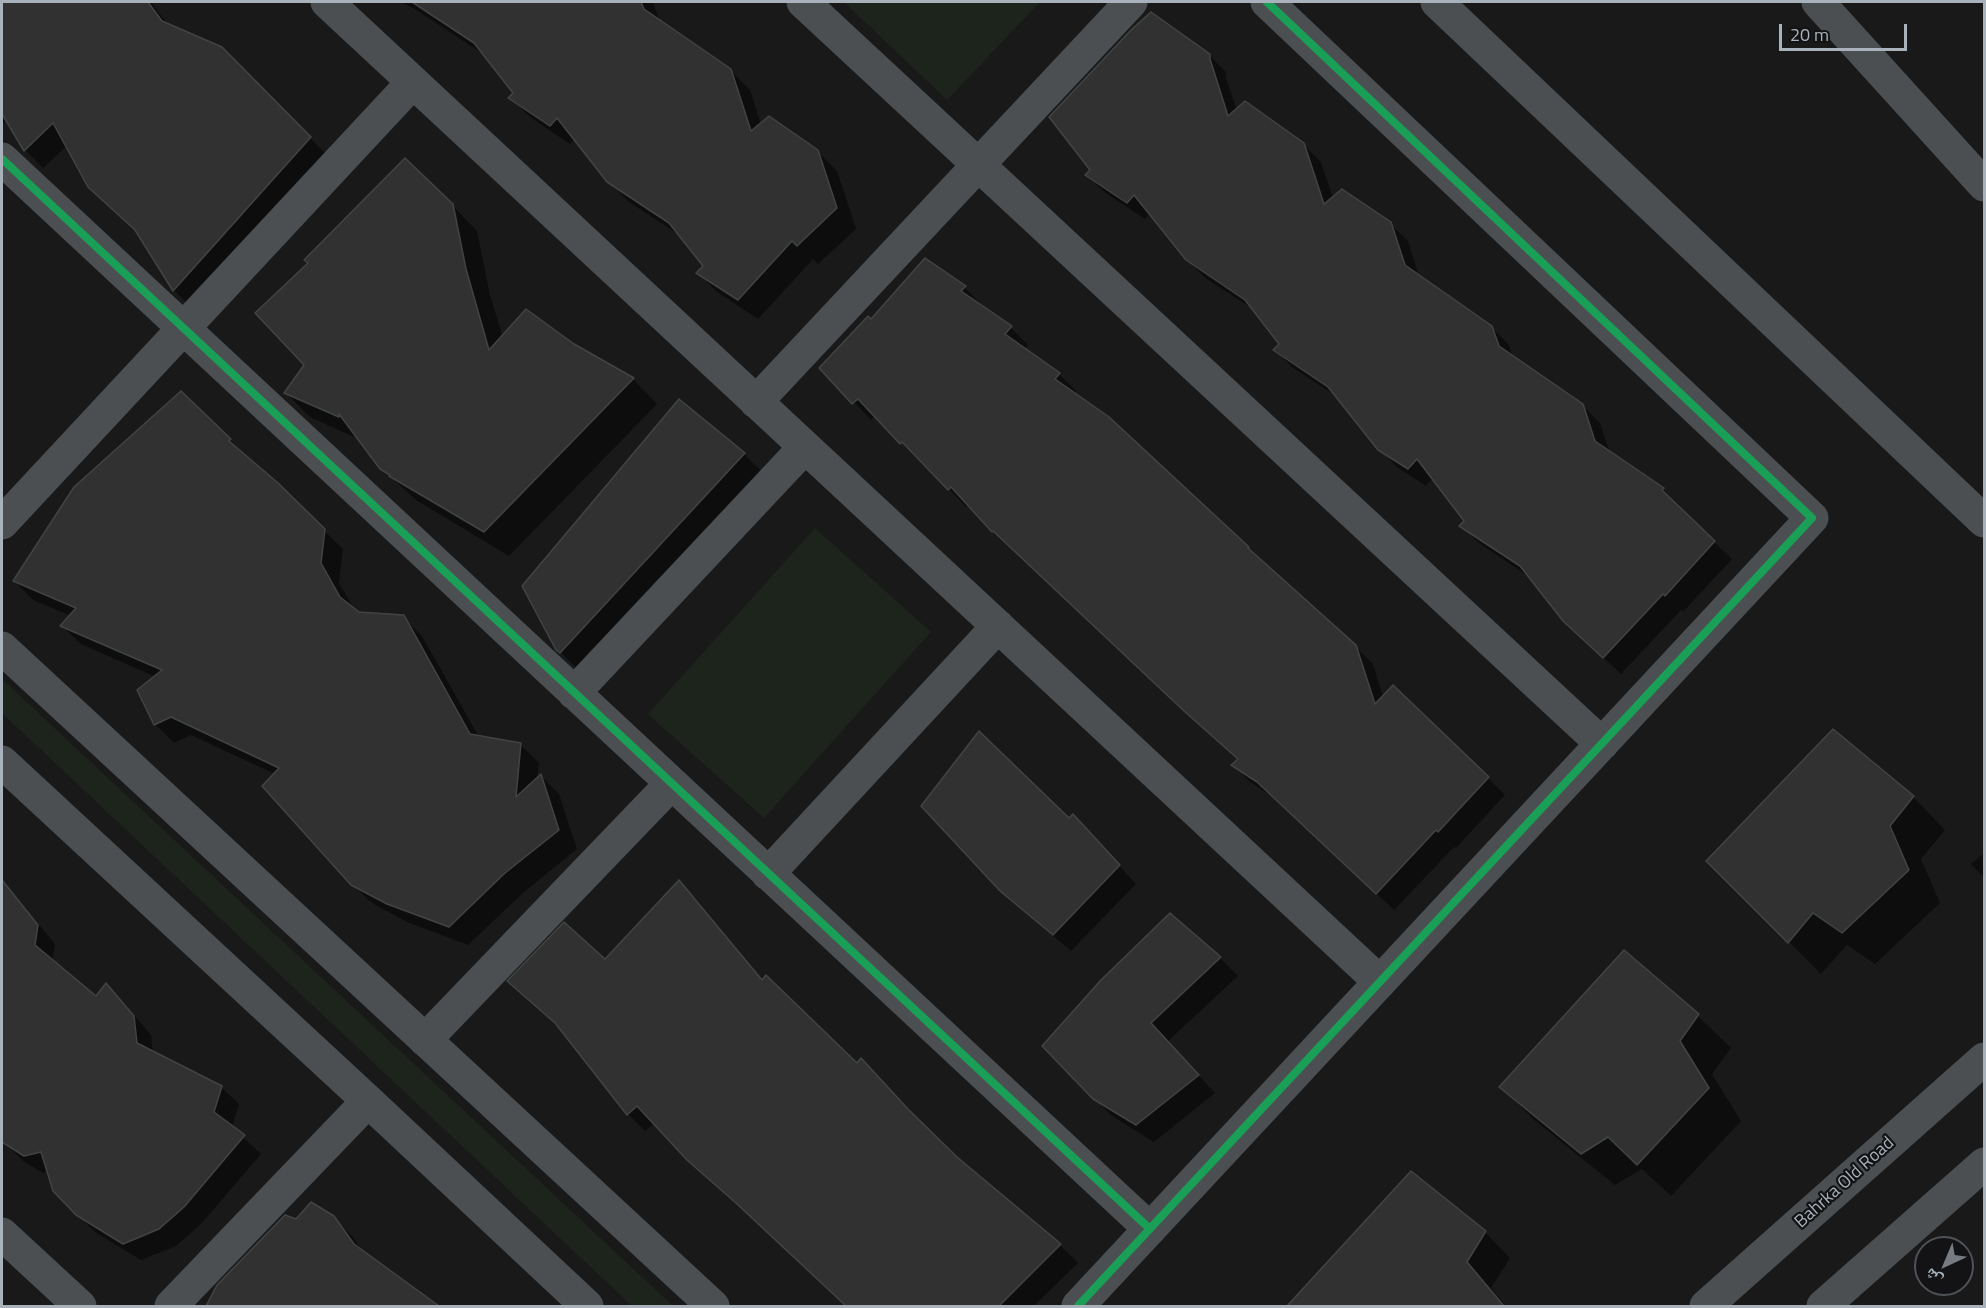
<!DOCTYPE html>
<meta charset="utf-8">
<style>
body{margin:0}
#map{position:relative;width:1986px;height:1308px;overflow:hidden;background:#191919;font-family:"Titillium Web","Noto Naskh Arabic",sans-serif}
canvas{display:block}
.frame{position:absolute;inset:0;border:3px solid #a9b2bb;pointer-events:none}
.north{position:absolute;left:1914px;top:1236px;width:60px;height:60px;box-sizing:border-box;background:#131315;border:2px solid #4f5357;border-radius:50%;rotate:224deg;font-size:16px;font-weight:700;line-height:24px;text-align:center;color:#a9b2bb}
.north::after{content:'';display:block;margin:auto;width:21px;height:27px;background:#777c82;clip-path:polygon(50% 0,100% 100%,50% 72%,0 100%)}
.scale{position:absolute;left:1779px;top:24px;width:128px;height:27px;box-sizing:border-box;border:3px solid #a9b2bb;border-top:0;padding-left:8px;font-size:18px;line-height:21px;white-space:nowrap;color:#a9b2bb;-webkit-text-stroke:4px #131315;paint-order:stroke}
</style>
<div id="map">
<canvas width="1986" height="1308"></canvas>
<div class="frame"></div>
<div class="north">ش</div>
<div class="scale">20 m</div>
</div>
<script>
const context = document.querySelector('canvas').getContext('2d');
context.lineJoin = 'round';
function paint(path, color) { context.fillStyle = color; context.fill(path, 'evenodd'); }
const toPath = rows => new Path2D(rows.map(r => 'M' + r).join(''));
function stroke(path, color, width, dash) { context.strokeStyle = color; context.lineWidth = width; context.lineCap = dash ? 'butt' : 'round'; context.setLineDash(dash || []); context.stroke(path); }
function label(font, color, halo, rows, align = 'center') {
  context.font = font + ' "Titillium Web",sans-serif'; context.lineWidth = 4.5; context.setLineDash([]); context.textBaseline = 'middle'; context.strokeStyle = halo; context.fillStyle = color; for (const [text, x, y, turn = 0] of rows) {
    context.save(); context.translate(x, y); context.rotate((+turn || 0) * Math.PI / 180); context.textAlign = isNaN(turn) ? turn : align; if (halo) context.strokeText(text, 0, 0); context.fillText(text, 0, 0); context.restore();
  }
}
paint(toPath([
 [844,2,1040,2,947,100],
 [815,528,931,632,764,818,648,714],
 [2,679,673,1306,632,1306,2,713]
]), '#1d241c');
paint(toPath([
 [2,2,151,2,169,26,221,49,328,156,192,308,174,290,139,233,67,146,43,168,25,150,7,120,2,124],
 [401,2,653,2,660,22,730,70,750,90,761,125,817,151,837,171,856,229,818,264,813,259,758,319,717,292,698,273,705,266,681,236,629,202,608,181,575,139,570,144,530,117,511,98,515,93,486,56,415,9],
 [1209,55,1226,72,1226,78,1237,110,1303,144,1321,162,1333,198,1390,224,1408,241,1419,277,1491,327,1509,345,1513,358,1582,405,1600,423,1610,453,1663,489,1680,506,1678,508,1732,559,1683,612,1681,610,1621,674,1582,638,1531,578,1479,543,1461,526,1466,521,1433,478,1426,486,1397,467,1379,449,1339,398,1292,367,1275,350,1281,344,1256,311,1205,278,1187,259,1150,213,1145,219,1104,192,1087,175],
 [452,205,477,231,490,295,503,338,573,346,633,379,657,404,509,556,416,500,381,468,361,440,310,417,286,393],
 [925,260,965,288,982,305,980,306,1011,328,1028,345,1024,349,1059,374,1076,391,1074,394,1109,418,1355,646,1373,664,1383,697,1488,778,1505,795,1456,848,1454,847,1394,910,1276,799,1250,782,1233,765,1239,760,1012,547,1011,548,969,504,966,507,920,458,918,460,875,415,871,420,821,368,871,321],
 [230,440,343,549,339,583,354,609,359,613,403,617,422,636,479,737,520,744,539,763,537,779,541,776,559,794,577,849,524,892,468,945,407,922,372,903,352,884,275,774,191,735,174,743,155,724,156,677,81,644,62,626,71,616,33,600,14,581],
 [744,454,769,479,586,677,557,649],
 [1913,797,1945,830,1921,859,1940,903,1875,964,1847,945,1821,974,1708,861],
 [1070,821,1090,833,1136,884,1071,951,1020,908,1001,890],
 [1984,853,1984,878,1971,864],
 [679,882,696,899,763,981,857,1065,956,1158,1060,1245,1078,1263,1034,1306,849,1306,706,1177,655,1123,645,1131,628,1114,561,1029,510,981,605,961],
 [2,884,21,903,55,944,52,961,96,999,106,985,123,1002,151,1035,153,1053,221,1087,239,1104,232,1127,261,1154,201,1224,176,1246,141,1260,95,1232,77,1214,49,1171,43,1173,23,1161,2,1140],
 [1170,915,1220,958,1238,976,1167,1042,1215,1093,1154,1142,1112,1116,1094,1098],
 [1624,952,1698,1016,1731,1048,1712,1074,1741,1121,1671,1196,1642,1169,1615,1185,1533,1119,1501,1087],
 [333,1217,351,1235,364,1253,435,1306,208,1306,219,1286,297,1221],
 [1485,1232,1510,1258,1491,1288,1506,1306,1295,1306,1292,1303]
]), '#0007');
const building = toPath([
 [2,2,148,2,162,21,222,47,311,137,173,291,135,230,88,187,53,123,24,151,2,114,2,2],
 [412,2,641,2,644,9,731,69,751,131,769,116,818,150,837,208,797,246,792,241,738,300,696,273,703,266,669,223,607,182,557,118,550,126,508,98,513,93,474,43,412,2],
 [1151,12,1210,54,1210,59,1228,116,1245,101,1304,143,1324,204,1342,189,1391,222,1405,265,1492,326,1499,346,1583,404,1595,441,1664,488,1662,490,1715,541,1665,596,1663,594,1603,658,1563,621,1520,566,1459,526,1464,521,1417,459,1408,469,1378,450,1328,387,1273,350,1279,344,1245,300,1186,260,1134,195,1127,203,1085,175,1090,170,1049,117,1132,29,1151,12],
 [405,158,453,204,466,269,489,350,526,309,574,344,634,378,484,532,389,476,390,475,380,469,339,414,339,417,284,393,304,365,255,313,308,263,304,260,405,158],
 [925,258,966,286,961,291,1012,326,1005,334,1060,373,1055,379,1109,417,1249,547,1248,548,1356,645,1375,704,1393,685,1489,777,1438,832,1436,830,1376,894,1257,782,1231,765,1238,759,1184,711,993,531,992,532,951,487,948,490,902,442,900,444,858,399,852,404,819,368,868,316,871,319,925,258],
 [181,391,231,439,229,441,278,483,325,529,321,563,340,597,359,612,404,615,470,734,521,743,516,797,541,774,559,830,505,873,449,927,387,904,351,885,262,786,279,768,171,717,154,725,137,690,162,670,60,626,76,608,13,581,74,487,181,391],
 [679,399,745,453,560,653,556,650,522,586,679,399],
 [1833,729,1914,796,1890,826,1909,870,1842,933,1813,913,1788,943,1706,861,1833,729],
 [979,731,1069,818,1073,814,1120,865,1053,935,1000,891,921,806,979,731],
 [2,880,38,925,35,945,96,996,106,983,134,1016,137,1043,222,1086,214,1112,245,1135,184,1207,159,1229,123,1244,76,1215,53,1191,41,1152,24,1156,2,1142,2,880],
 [679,880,762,980,766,975,857,1063,861,1058,908,1109,957,1157,1061,1244,999,1306,846,1306,737,1204,687,1160,637,1106,627,1115,555,1023,507,981,564,922,605,959,679,880],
 [1170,913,1221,957,1151,1023,1199,1075,1136,1125,1093,1099,1042,1046,1101,980,1170,913],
 [1624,950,1699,1014,1680,1041,1709,1088,1637,1165,1608,1137,1581,1154,1499,1087,1624,950],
 [1411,1171,1486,1231,1467,1262,1504,1306,1287,1306,1411,1171],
 [311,1202,334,1216,354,1244,439,1306,206,1306,217,1285,285,1215,296,1219,311,1202]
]);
paint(building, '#313131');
stroke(building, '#414445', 1.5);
stroke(toPath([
 [327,2,1380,982],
 [803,2,1602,744],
 [1818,2,1984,185],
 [2,159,1150,1229],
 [756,402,1131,2],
 [2,523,413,82],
 [2,648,713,1306],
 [574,693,805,447],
 [2,762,368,1101,587,1306],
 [768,874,998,626],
 [425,1040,671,784],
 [2,1234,80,1306],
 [171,1306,368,1101],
 [1078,1306,1812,518,1267,2]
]), '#4c4f52', 33);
stroke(toPath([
 [1437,2,1984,521],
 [1706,1306,1984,1059],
 [1823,1306,1984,1164]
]), '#4c4f52', 33);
stroke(toPath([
 [2,159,1150,1229],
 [1078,1306,1812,518,1267,2]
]), '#1a9f57', 8);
label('18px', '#a9b2bb', '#131315', [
 ["Bahrka Old Road",1845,1183,-42]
]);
</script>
